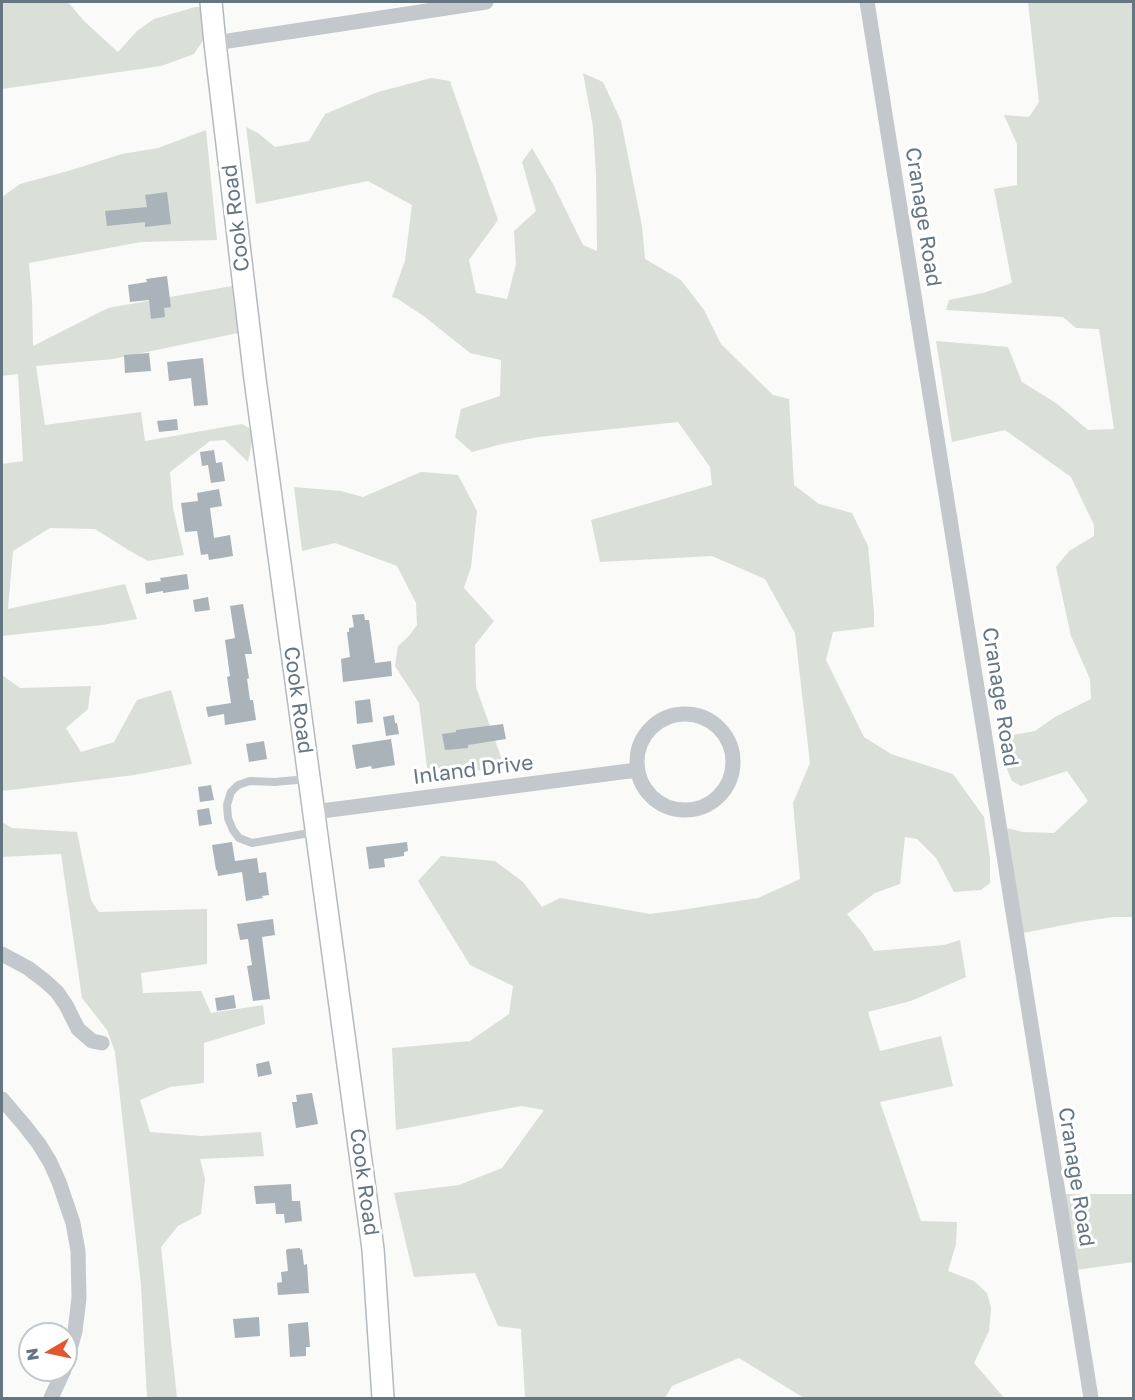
<!DOCTYPE html>
<style>
body{margin:0}
#map{position:relative;width:1135px;height:1400px;overflow:hidden;background:#fafaf8;font-family:"Golos Text",sans-serif}
canvas{display:block}
.frame{position:absolute;inset:0;border:3px solid #657683;pointer-events:none}
.north{position:absolute;left:18px;top:1322px;width:60px;height:60px;box-sizing:border-box;background:#fff;border:2px solid #c1c8cd;border-radius:50%;rotate:261deg;font-size:16px;font-weight:700;line-height:24px;text-align:center;color:#657683}
.north::after{content:'';display:block;margin:auto;width:21px;height:27px;background:#e4572e;clip-path:polygon(50% 0,100% 100%,50% 72%,0 100%)}
</style>
<div id="map">
<canvas width="1135" height="1400"></canvas>
<div class="frame"></div>
<div class="north">N</div>
</div>
<script>
const context = document.querySelector('canvas').getContext('2d');
context.lineJoin = 'round';
function paint(path, color) { context.fillStyle = color; context.fill(path, 'evenodd'); }
const toPath = rows => new Path2D(rows.map(r => 'M' + r).join(''));
function stroke(path, color, width, dash) { context.strokeStyle = color; context.lineWidth = width; context.lineCap = dash ? 'butt' : 'round'; context.setLineDash(dash || []); context.stroke(path); }
function label(font, color, halo, rows, align = 'center') {
  context.font = font + ' "Golos Text",sans-serif'; context.lineWidth = 6; context.setLineDash([]); context.textBaseline = 'middle'; context.strokeStyle = halo; context.fillStyle = color; for (const [text, x, y, turn = 0] of rows) {
    context.save(); context.translate(x, y); context.rotate((+turn || 0) * Math.PI / 180); context.textAlign = isNaN(turn) ? turn : align; if (halo) context.strokeText(text, 0, 0); context.fillText(text, 0, 0); context.restore();
  }
}
paint(toPath([
 [2,2,68,2,84,21,118,52,137,31,154,19,195,7,203,7,206,36,194,54,161,66,2,89],
 [1028,2,1133,2,1133,917,1114,917,1079,922,1023,933,1007,828,1023,832,1054,833,1088,801,1067,771,1021,786,1012,781,1006,767,1002,737,1035,731,1055,717,1091,699,1090,679,1071,636,1056,567,1069,551,1094,536,1094,525,1071,477,1005,430,952,442,936,341,1008,347,1022,382,1056,403,1088,430,1114,429,1099,329,1076,328,1063,317,946,310,949,300,983,293,1012,283,994,189,1017,185,1017,144,1004,115,1029,117,1039,102],
 [583,73,603,82,621,121,642,226,645,259,681,280,704,310,721,344,773,395,789,399,794,485,819,504,852,513,868,546,874,612,874,627,833,632,826,660,864,737,891,754,953,774,984,817,990,858,990,883,981,890,954,892,936,858,917,839,905,837,900,884,875,893,847,914,864,935,874,951,944,945,960,940,966,977,911,1001,868,1012,880,1051,941,1036,953,1086,880,1102,921,1221,957,1222,956,1244,948,1271,974,1281,987,1293,991,1308,989,1331,974,1363,999,1392,1004,1398,804,1398,739,1358,672,1386,665,1398,525,1398,521,1329,498,1326,475,1273,414,1277,394,1193,459,1185,502,1168,544,1110,521,1106,396,1130,392,1048,470,1041,509,1014,513,986,470,965,418,881,441,856,495,861,523,882,542,907,560,898,650,914,681,910,758,898,800,879,793,803,810,763,795,633,765,579,712,556,600,562,591,520,712,485,710,467,678,422,538,437,502,444,472,452,455,437,461,409,500,396,501,360,470,353,425,317,398,299,392,297,405,261,412,205,368,181,256,204,246,127,258,133,275,147,309,141,325,114,378,92,431,78,450,81,498,220,469,260,476,293,507,299,516,264,514,231,536,211,522,162,532,148,553,184,583,245,597,251,596,174,593,127],
 [206,130,217,240,141,242,29,263,32,300,33,346,108,308,232,286,238,333,113,359,36,366,45,425,141,412,145,441,242,424,254,431,248,462,225,440,210,441,170,472,173,508,184,555,148,561,130,551,95,529,50,528,13,551,8,609,125,584,137,619,102,625,2,636,2,464,23,461,18,374,2,376,2,197,20,184,68,171,122,154,158,148],
 [421,472,458,475,477,511,471,567,464,588,494,621,475,645,476,687,505,768,428,775,419,703,395,666,398,646,409,636,417,625,416,603,397,566,335,543,302,551,294,487,341,491,363,497],
 [2,675,20,688,91,686,88,709,66,728,81,752,114,742,137,700,171,690,192,764,134,775,2,791],
 [2,822,12,828,77,832,91,900,99,912,207,909,207,964,141,973,143,993,201,991,211,1013,263,1005,265,1024,204,1043,204,1083,170,1087,140,1100,150,1132,202,1136,261,1132,264,1156,200,1159,205,1179,201,1214,178,1226,161,1247,177,1398,147,1398,141,1285,115,1052,107,1030,82,998,61,854,2,857],
 [1064,1194,1133,1194,1133,1262,1076,1270]
]), '#dadfd7');
paint(toPath([
 [167,192,171,224,145,227,145,222,107,226,105,211,147,207,145,195],
 [167,276,171,307,164,308,165,317,151,319,149,300,130,302,128,285,147,282,146,279],
 [149,353,151,371,125,373,124,355],
 [203,358,208,405,194,406,191,378,169,381,167,362],
 [177,419,178,430,159,432,157,421],
 [214,450,216,463,222,462,225,481,211,483,208,465,202,466,200,452],
 [219,489,222,506,210,508,214,538,230,535,233,556,209,560,208,554,201,555,197,531,185,532,181,503,198,501,197,493],
 [187,574,189,589,163,593,163,591,146,594,145,583,161,581,160,578],
 [208,597,210,610,195,612,193,600],
 [243,604,252,654,245,654,249,678,247,679,250,700,253,700,256,720,225,725,224,714,208,717,206,707,231,703,227,677,230,676,225,640,235,638,230,606],
 [364,614,365,620,369,620,375,663,391,661,392,676,343,682,341,659,350,657,347,632,349,632,349,628,354,627,352,615],
 [370,699,373,722,357,724,355,701],
 [394,715,395,723,397,723,399,734,386,736,383,717],
 [503,724,506,739,468,745,468,748,445,750,442,734,456,732,456,730],
 [391,739,395,765,372,769,371,766,356,769,352,745],
 [264,741,267,759,249,762,246,744],
 [211,785,214,800,200,802,198,787],
 [209,808,212,824,199,826,197,810],
 [232,842,235,861,257,858,259,873,266,872,269,895,262,896,263,898,246,901,242,872,218,876,217,870,216,870,212,845],
 [407,842,408,851,404,852,404,856,384,859,385,867,369,869,366,847],
 [273,919,275,935,262,937,270,999,253,1001,247,966,252,965,248,939,240,940,237,924],
 [234,995,236,1008,217,1011,215,998],
 [269,1061,272,1074,258,1077,256,1064],
 [312,1093,318,1124,296,1128,292,1102,297,1102,296,1095],
 [291,1184,292,1201,300,1201,302,1221,285,1223,284,1214,276,1214,275,1203,256,1204,254,1186],
 [300,1248,300,1250,302,1249,304,1265,307,1264,309,1293,278,1295,277,1283,282,1282,281,1272,288,1271,286,1251,287,1249],
 [259,1317,260,1336,235,1338,233,1319],
 [308,1322,310,1347,306,1347,306,1356,290,1357,288,1324]
]), '#aab3b9');
const secondary = toPath([
 [211,2,215,43,255,379,373,1249,383,1398]
]);
stroke(secondary, '#b3babf', 24);
stroke(toPath([
 [307,779,275,782,250,781,238,785,231,792,227,805,228,818,233,830,239,838,252,843,315,832]
]), '#c3c8cc', 8);
stroke(toPath([
 [867,2,1091,1398],
 [215,43,486,2],
 '637 762a48 48 0 1 1 96 0a48 48 0 1 1-96 0Z',
 [314,812,637,770],
 [2,954,28,968,45,981,57,992,66,1005,78,1029,92,1041,102,1043],
 [2,1099,25,1126,39,1144,50,1162,59,1182,73,1223,78,1251,79,1298,75,1331,66,1364],
 [51,1398,64,1370]
]), '#c3c8cc', 15);
stroke(secondary, '#fff', 21);
label('21px', '#657683', '#fff', [
 ["Cranage Road",923,217,81],
 ["Cook Road",236,218,-97],
 ["Cranage Road",1000,697,81],
 ["Cook Road",298,700,82],
 ["Inland Drive",473,770,-7],
 ["Cranage Road",1076,1177,81],
 ["Cook Road",364,1182,82]
]);
</script>
